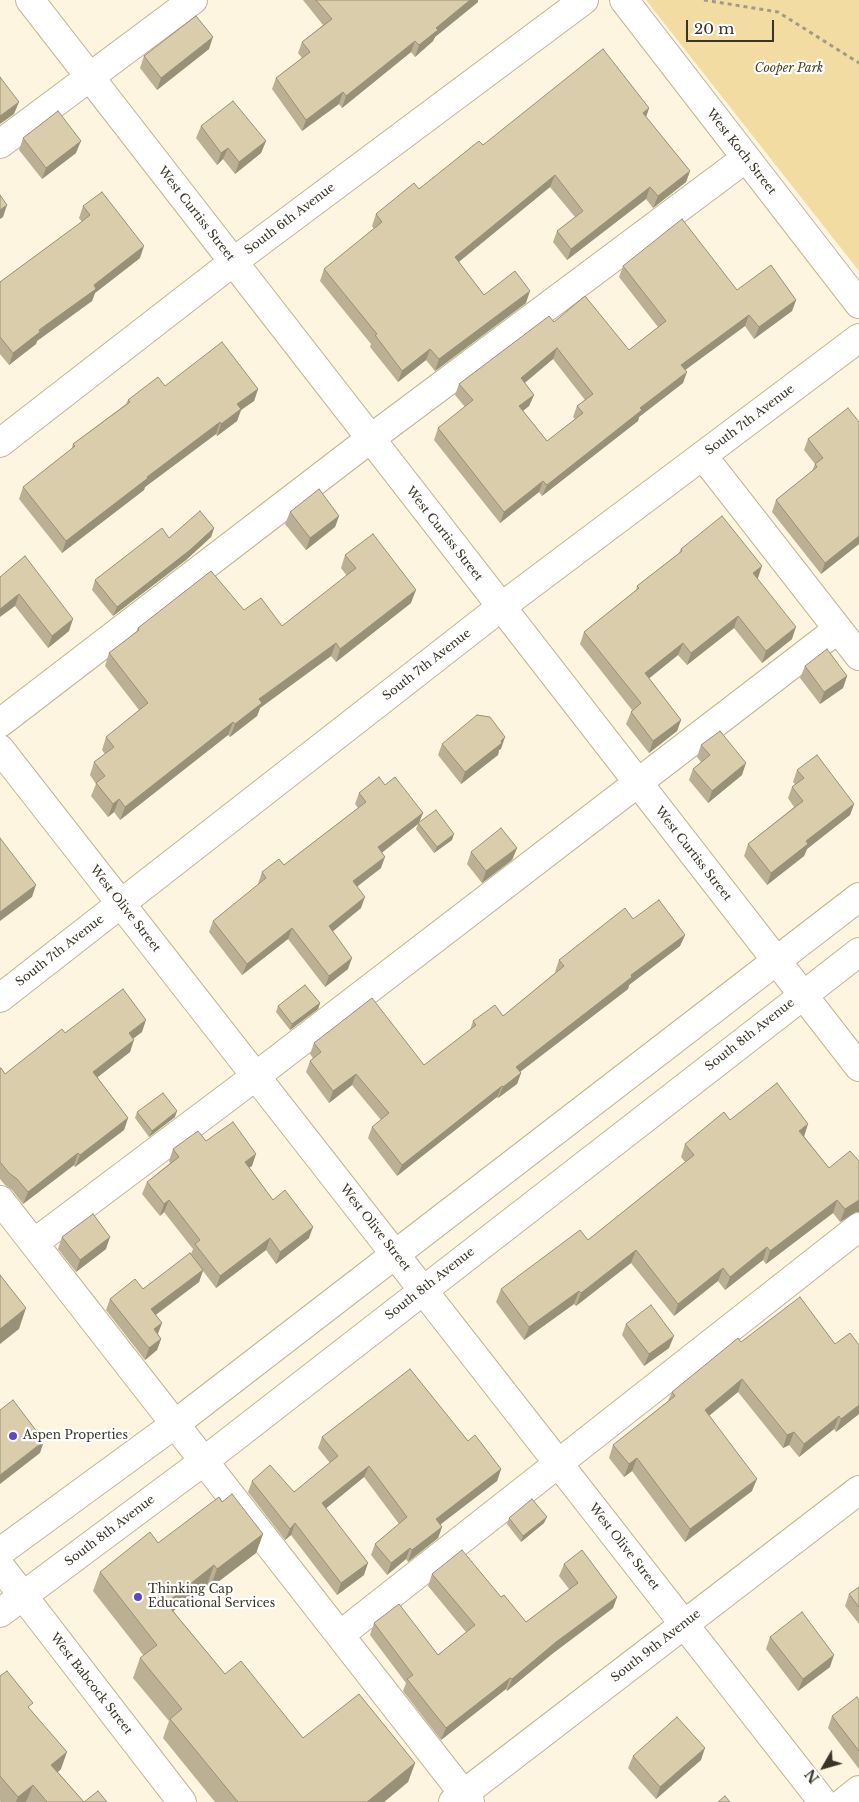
<!DOCTYPE html>
<style>
body{margin:0}
#map{position:relative;width:859px;height:1802px;overflow:hidden;background:#fdf5e0;font-family:"Libre Baskerville",serif}
canvas{display:block}
.north{position:absolute;left:799px;top:1742px;width:50px;height:50px;-webkit-text-stroke:4px #fff;paint-order:stroke;rotate:232deg;font-size:14px;font-weight:700;line-height:20px;text-align:center;color:#393426}
.north::after{content:'';display:block;margin:auto;width:18px;height:22px;background:#393426;clip-path:polygon(50% 0,100% 100%,50% 72%,0 100%)}
.scale{position:absolute;left:686px;top:20px;width:88px;height:22px;box-sizing:border-box;border:2px solid #393426;border-top:0;padding-left:6px;font-size:15px;line-height:18px;white-space:nowrap;color:#393426;-webkit-text-stroke:4px #fff;paint-order:stroke}
</style>
<div id="map">
<canvas width="859" height="1802"></canvas>
<div class="north">N</div>
<div class="scale">20 m</div>
</div>
<script>
const context = document.querySelector('canvas').getContext('2d');
context.lineJoin = 'round';
function paint(path, color) { context.fillStyle = color; context.fill(path, 'evenodd'); }
const toPath = rows => new Path2D(rows.map(r => 'M' + r).join(''));
function stroke(path, color, width, dash) { context.strokeStyle = color; context.lineWidth = width; context.lineCap = dash ? 'butt' : 'round'; context.setLineDash(dash || []); context.stroke(path); }
function label(font, color, halo, rows, align = 'center') {
  context.font = font + ' "Libre Baskerville",serif'; context.lineWidth = 4.5; context.setLineDash([]); context.textBaseline = 'middle'; context.strokeStyle = halo; context.fillStyle = color; for (const [text, x, y, turn = 0] of rows) {
    context.save(); context.translate(x, y); context.rotate((+turn || 0) * Math.PI / 180); context.textAlign = isNaN(turn) ? turn : align; if (halo) context.strokeText(text, 0, 0); context.fillText(text, 0, 0); context.restore();
  }
}
paint(toPath([
 [646,0,859,0,859,271]
]), '#f2dca1');
const minor = toPath([
 [30,0,859,1067],
 [624,0,859,304],
 [0,144,193,0],
 [0,443,233,262,584,0],
 [703,456,859,656],
 [0,723,370,439,746,158],
 [0,749,823,1802],
 [0,998,501,607,859,338],
 [0,1200,470,1802],
 [34,1243,256,1076,838,629],
 [0,1552,175,1424,859,897],
 [0,1566,182,1802],
 [0,1613,204,1461,859,952],
 [340,1635,859,1227],
 [453,1802,859,1490],
 [844,1802,859,1790]
]);
stroke(minor, '#c1b593', 30);
stroke(toPath([
 [704,0,778,12,859,63]
]), '#a09a88', 3, [4, 4]);
stroke(minor, '#fff', 28);
paint(toPath([
 [303,0,478,0,478,2,435,37,433,41,415,57,411,52,342,108,339,104,302,131,272,89,276,78,302,58,298,53,302,42,323,25],
 [209,49,157,90,140,68,144,56],
 [649,108,646,117,690,171,686,182,653,208,646,199,567,260,553,242,557,231,575,217,550,187,459,262,484,295,526,303,435,371,426,360,398,382,370,347,371,344,320,281,324,269,374,229,372,226,376,214,419,189,483,145],
 [201,126,266,141,261,153,235,174,223,159,217,165,196,138],
 [23,138,76,153,42,179,19,150],
 [83,206,140,258,95,293,92,301,37,341,36,344,9,365,0,354,0,281,0,282,82,222,79,218],
 [623,266,737,290,796,300,792,311,754,339,745,326,685,370,683,383,639,417,638,421,542,496,539,492,500,523,434,440,438,428,465,407,455,395,459,384,554,322,629,350,658,327,619,277],
 [553,359,585,400,577,406,573,417,575,419,547,441,523,411,529,406,534,395,525,383],
 [165,386,258,389,254,401,241,410,237,421,217,436,216,434,145,487,144,490,62,553,19,499,23,487,71,450,73,444,126,404,128,400],
 [859,422,859,544,821,574,772,512,776,500,812,471,815,464,804,450,808,439],
 [290,512,339,516,335,527,306,550,285,524],
 [214,528,211,537,186,560,113,616,92,590,95,580,169,538],
 [681,549,758,578,757,579,792,639,762,663,734,628,687,665,678,655,649,678,681,720,677,731,649,753,626,724,631,712,632,710,580,644,584,632,636,590,637,586,679,553],
 [345,555,411,603,336,662,331,656,260,708,257,716,230,737,228,735,120,820,114,812,108,817,91,796,96,784,90,775,94,762,105,754,102,750,106,737,139,710,105,666,109,653,136,632,138,628,244,610,282,626,347,576,341,568],
 [0,577,69,631,48,648,15,606],
 [805,666,847,676,843,688,820,704,800,678],
 [442,744,501,749,499,750,498,755,461,784,438,755],
 [701,745,742,775,708,803,689,780,693,769,701,762,697,757],
 [797,770,854,804,850,815,807,849,804,856,767,885,744,856,748,844,794,807,788,798,792,787,795,784,793,782],
 [385,785,423,813,419,823,452,840,434,853,416,829,418,824,382,852,381,868,357,886,361,908,332,931,348,969,325,987,288,939,242,975,209,932,213,921,258,885,258,884,262,872,284,865,358,808,355,804,359,793],
 [517,848,512,860,482,883,467,864,471,852],
 [633,919,685,935,680,946,629,985,628,989,520,1072,521,1073,517,1084,498,1098,497,1097,397,1176,368,1138,372,1127,381,1120,352,1085,329,1103,306,1072,310,1061,313,1058,310,1054,314,1043,424,1065,470,1030,473,1021,503,1016,556,972,555,972,559,960],
 [320,1003,318,1009,290,1030,276,1012,278,1006],
 [142,1032,133,1038,130,1052,97,1077,128,1118,124,1130,75,1167,74,1165,23,1204,12,1190,5,1185,0,1179,0,1068,5,1074,65,1033],
 [137,1112,175,1117,149,1137,135,1118],
 [730,1120,804,1136,829,1168,859,1161,859,1212,856,1212,840,1222,833,1213,766,1264,763,1260,725,1290,718,1281,674,1316,631,1263,576,1306,574,1304,524,1340,496,1302,501,1289,588,1240,685,1162,681,1157,685,1144],
 [206,1141,252,1166,249,1167,273,1200,309,1238,276,1264,266,1250,216,1288,203,1271,199,1282,156,1315,162,1323,158,1334,161,1339,157,1350,145,1360,106,1310,110,1299,143,1289,191,1254,193,1249,164,1212,160,1216,142,1194,147,1182,170,1163,169,1161,173,1149],
 [62,1237,106,1249,76,1272,58,1249],
 [626,1324,669,1348,644,1366,622,1335],
 [741,1342,835,1344,859,1414,836,1432,834,1429,799,1457,789,1445,783,1448,738,1392,709,1416,752,1491,685,1542,632,1471,624,1477,609,1458,613,1445,668,1401,672,1392],
 [322,1437,468,1441,501,1469,497,1481,440,1524,442,1527,438,1538,408,1562,406,1559,387,1575,371,1555,375,1544,399,1524,364,1477,326,1508,364,1575,337,1595,291,1535,285,1540,248,1492,252,1481,294,1492,330,1463,318,1448],
 [222,1502,263,1534,256,1553,210,1588,207,1585,173,1611,225,1674,303,1738,415,1763,408,1782,384,1802,215,1802,163,1738,169,1721,133,1678,140,1658,144,1656,93,1591,100,1572,158,1543],
 [509,1518,544,1523,521,1542,507,1524],
 [564,1564,617,1597,613,1608,552,1654,507,1691,506,1689,441,1740,403,1691,406,1683,370,1635,374,1623,438,1655,466,1632,428,1586,432,1574,501,1597,526,1622,569,1589,559,1576],
 [859,1587,859,1624,845,1606,849,1594],
 [770,1637,830,1667,798,1691,766,1649],
 [0,1676,30,1709,61,1769,58,1772,84,1802,1,1802,0,1801],
 [859,1700,859,1769,828,1728,832,1716],
 [633,1756,701,1760,656,1799,628,1768]
]), '#bbb093');
paint(toPath([
 [470,0,478,0,478,2,435,37,433,41,415,57,419,45,436,28],
 [213,37,209,49,157,90,161,78],
 [415,41,411,52,342,108,346,96],
 [343,92,339,104,302,131,306,120],
 [19,102,14,114,0,124,0,116],
 [649,108,645,120,643,113],
 [81,141,76,153,42,179,46,168],
 [266,141,261,153,235,174,239,162],
 [228,148,223,159,217,165,221,153],
 [690,171,686,182,653,208,658,196],
 [555,175,550,187,451,268,455,257],
 [650,187,646,199,567,260,571,249],
 [7,205,3,217,0,219,0,210],
 [144,246,140,258,95,293,92,301,37,341,36,344,9,365,13,353,94,285],
 [530,291,526,303,435,371,439,359],
 [796,300,792,311,754,339,759,327],
 [749,315,745,326,677,376,681,365],
 [557,348,553,359,517,389,521,378],
 [430,349,426,360,398,382,402,371],
 [687,372,683,383,639,417,638,421,542,496,547,485,640,408],
 [258,389,254,401,241,410,237,421,217,436,221,424,237,404],
 [534,395,529,406,515,417,519,406],
 [220,422,216,434,145,487,144,490,62,553,66,541,147,477],
 [543,481,539,492,500,523,504,512],
 [339,516,335,527,306,550,310,538],
 [214,528,211,537,186,560,113,616,117,607],
 [859,536,859,544,821,574,825,563],
 [762,566,758,578,749,585,753,573],
 [416,590,411,603,336,662,340,649],
 [19,594,15,606,0,617,0,609],
 [738,616,734,628,687,665,691,653],
 [73,619,69,631,48,648,52,636],
 [796,627,792,639,762,663,766,651],
 [336,643,331,656,260,708,257,716,230,737,235,724,259,699],
 [683,643,678,655,641,685,645,673],
 [847,676,843,688,820,704,824,692],
 [681,720,677,731,649,753,653,741],
 [233,722,228,735,120,820,125,807],
 [505,737,501,749,499,750,498,755,461,784,465,772],
 [746,763,742,775,708,803,712,791],
 [119,799,114,812,108,817,113,804],
 [854,804,850,815,807,849,804,856,767,885,771,873,806,841],
 [423,813,418,824,374,859,378,847],
 [454,834,452,840,434,853,437,847],
 [517,848,512,860,482,883,486,871],
 [385,857,381,868,349,893,353,881],
 [36,885,32,897,0,921,0,912],
 [365,897,361,908,325,938,329,926],
 [292,928,288,939,242,975,247,964],
 [685,935,680,946,629,985,628,989,512,1078,516,1067,631,975],
 [352,958,348,969,325,987,329,976],
 [320,1003,318,1009,290,1030,292,1024],
 [146,1020,142,1032,125,1045,129,1033],
 [134,1040,130,1052,89,1084,93,1072],
 [521,1073,517,1084,498,1098,503,1087],
 [356,1074,352,1085,329,1103,333,1091],
 [502,1086,497,1097,397,1176,402,1165],
 [177,1111,175,1117,149,1137,152,1131],
 [128,1118,124,1130,75,1167,80,1155],
 [808,1124,804,1137,799,1131],
 [78,1153,74,1165,23,1204,28,1192],
 [256,1154,252,1166,240,1174,245,1162],
 [169,1200,164,1212,160,1216,164,1204],
 [837,1200,833,1213,766,1264,770,1251],
 [859,1200,859,1212,856,1212,840,1222,845,1209],
 [313,1227,309,1238,276,1264,280,1252],
 [110,1237,106,1249,76,1272,80,1260],
 [270,1238,266,1250,216,1288,220,1276],
 [767,1247,763,1260,725,1290,730,1277],
 [636,1250,631,1263,576,1306,581,1293],
 [723,1268,718,1281,674,1316,678,1304],
 [203,1270,199,1282,147,1321,151,1309],
 [579,1291,574,1304,524,1340,529,1327],
 [26,1308,19,1329,0,1344,0,1329],
 [162,1323,157,1335,154,1329],
 [674,1336,669,1348,644,1366,649,1354],
 [161,1339,157,1350,145,1360,149,1348],
 [742,1379,738,1392,700,1423,705,1410],
 [859,1405,859,1414,836,1432,841,1419],
 [839,1416,834,1429,799,1457,804,1444],
 [794,1432,789,1445,783,1448,787,1435],
 [44,1441,40,1453,0,1484,0,1475],
 [637,1458,632,1471,624,1477,629,1464],
 [369,1466,364,1477,318,1515,322,1503],
 [501,1469,497,1481,432,1531,436,1519],
 [757,1479,752,1491,685,1542,690,1529],
 [547,1517,544,1523,521,1542,523,1536],
 [295,1523,291,1535,285,1540,290,1529],
 [442,1527,438,1538,408,1562,412,1550],
 [263,1534,256,1553,210,1588,217,1569],
 [410,1548,406,1559,387,1575,391,1563],
 [368,1563,364,1575,337,1595,341,1583],
 [214,1565,207,1585,159,1622,166,1603],
 [617,1597,613,1608,552,1654,507,1691,512,1679,556,1642],
 [834,1655,830,1667,798,1691,803,1679],
 [510,1678,506,1689,441,1740,446,1728],
 [705,1748,701,1760,656,1799,660,1787],
 [67,1752,61,1769,45,1783,51,1765],
 [415,1763,408,1782,384,1802,367,1802],
 [33,1785,26,1802,16,1802,18,1797]
]), '#999078');
const building = toPath([
 [316,0,470,0,436,28,438,30,419,45,415,41,346,96,343,92,306,120,276,78,310,52,302,42,332,19,316,0],
 [196,16,213,37,161,78,144,56,196,16],
 [603,49,649,108,643,113,690,171,658,196,650,187,571,249,557,231,583,211,555,175,455,257,484,295,515,271,530,291,439,359,430,349,402,371,375,335,377,334,324,269,382,222,376,214,414,183,419,189,479,141,483,145,603,49],
 [0,77,19,102,0,116,0,77],
 [233,101,266,141,239,162,228,148,221,153,201,126,233,101],
 [58,111,81,141,46,168,23,138,58,111],
 [102,192,144,246,94,285,96,289,39,330,40,332,13,353,0,337,0,281,0,282,80,223,90,215,83,206,102,192],
 [0,195,7,205,0,210,0,195],
 [682,219,737,290,771,265,796,300,759,327,749,315,681,365,687,372,640,408,642,410,547,485,543,481,504,512,438,428,473,400,459,384,549,316,554,322,585,296,629,350,666,321,623,266,682,219],
 [557,348,593,394,577,406,583,413,547,441,519,406,534,395,521,378,557,348],
 [222,342,258,389,237,404,241,409,221,424,220,422,147,477,148,478,66,541,23,487,75,446,73,444,130,402,128,400,158,377,165,386,222,342],
 [848,408,859,422,859,536,825,563,776,500,817,467,815,464,823,458,808,439,848,408],
 [319,489,339,516,310,538,290,512,319,489],
 [200,511,214,528,190,550,117,607,95,580,162,528,169,538,200,511],
 [722,516,762,566,753,573,796,627,766,651,738,616,691,653,683,643,645,673,681,720,653,741,631,712,641,703,584,632,639,588,637,586,682,551,681,549,722,516],
 [373,534,416,590,340,649,336,643,259,699,262,703,235,724,233,722,125,807,119,799,113,804,96,783,105,776,94,762,114,747,106,737,148,703,109,653,139,630,138,628,211,571,244,610,261,598,282,626,356,568,345,555,373,534],
 [25,556,73,619,52,636,19,594,0,609,0,577,25,556],
 [827,649,847,676,824,692,805,666,827,649],
 [477,715,490,717,505,737,501,741,502,743,465,772,442,744,477,715],
 [720,731,746,763,712,791,693,769,710,755,701,745,720,731],
 [817,755,854,804,806,841,808,844,771,873,748,844,803,801,792,787,804,778,797,770,817,755],
 [379,777,385,785,395,777,423,813,378,847,385,857,353,881,365,897,329,926,352,958,329,976,292,928,247,964,213,921,266,878,262,872,279,859,284,865,366,802,359,793,379,777],
 [436,810,454,834,437,847,418,823,436,810],
 [501,828,517,848,486,871,471,852,501,828],
 [0,838,36,885,0,912,0,838],
 [659,900,685,935,631,975,632,977,516,1067,521,1073,503,1087,502,1086,402,1165,372,1127,389,1113,356,1074,333,1091,310,1061,321,1052,314,1043,372,998,424,1065,476,1025,473,1021,495,1005,503,1016,564,966,559,960,625,908,633,919,659,900],
 [305,985,320,1003,292,1024,278,1006,305,985],
 [123,989,146,1020,129,1033,134,1040,93,1072,128,1118,80,1155,78,1153,28,1192,17,1179,9,1173,0,1162,0,1068,1,1068,5,1074,62,1029,65,1033,123,989],
 [777,1083,808,1124,799,1131,829,1168,850,1151,859,1161,859,1200,845,1209,837,1200,770,1251,767,1247,730,1277,723,1268,678,1304,636,1250,581,1293,579,1291,529,1327,501,1289,580,1230,588,1240,694,1155,685,1144,724,1112,730,1120,777,1083],
 [163,1093,177,1111,152,1131,137,1112,163,1093],
 [233,1122,256,1154,245,1162,273,1200,285,1190,313,1227,280,1252,270,1238,220,1276,195,1244,200,1240,169,1200,164,1204,147,1182,179,1157,173,1149,198,1131,206,1141,233,1122],
 [93,1214,110,1237,80,1260,62,1237,93,1214],
 [190,1253,203,1270,151,1309,162,1323,154,1329,161,1339,149,1348,110,1299,135,1279,143,1289,190,1253],
 [0,1275,26,1308,0,1329,0,1275],
 [800,1297,835,1344,850,1333,859,1345,859,1405,841,1419,839,1416,804,1444,794,1432,787,1435,742,1379,705,1410,757,1479,690,1529,637,1458,629,1464,613,1445,675,1396,672,1392,738,1338,741,1342,800,1297],
 [651,1305,674,1336,649,1354,626,1324,651,1305],
 [410,1369,468,1441,475,1435,501,1469,436,1519,442,1527,412,1550,410,1548,391,1563,375,1544,407,1517,369,1466,322,1503,368,1563,341,1583,295,1523,290,1529,252,1481,270,1465,294,1492,338,1456,322,1437,410,1369],
 [13,1400,44,1441,0,1475,0,1410,13,1400],
 [232,1494,263,1534,217,1569,214,1565,166,1603,225,1674,241,1661,303,1738,359,1694,415,1763,367,1802,238,1802,170,1719,182,1709,140,1658,157,1645,100,1572,150,1532,158,1543,219,1497,222,1502,232,1494],
 [532,1499,547,1517,523,1536,509,1518,532,1499],
 [462,1550,501,1597,504,1595,526,1622,578,1583,564,1564,582,1550,617,1597,556,1642,512,1679,510,1678,446,1728,407,1679,413,1675,374,1623,399,1604,438,1655,475,1625,432,1574,462,1550],
 [859,1587,859,1607,849,1594,859,1587],
 [802,1612,834,1655,803,1679,770,1637,802,1612],
 [7,1671,33,1703,28,1707,67,1752,51,1765,84,1802,47,1802,33,1785,18,1797,0,1776,0,1676,7,1671],
 [857,1697,859,1700,859,1751,832,1716,857,1697],
 [677,1717,705,1748,660,1787,633,1756,677,1717],
 [98,1791,107,1802,84,1802,98,1791],
 [725,1796,730,1802,718,1802,725,1796]
]);
paint(building, '#dacdab');
stroke(building, '#999078', 1);
for (const [x, y, r, color] of [
 [13,1436,5,"#5a4bc3"],
 [138,1597,5,"#5a4bc3"]
]) { const dot = new Path2D(); dot.arc(x, y, r, 0, 2 * Math.PI); context.fillStyle = color; context.fill(dot); stroke(dot, '#fff', 2); }
label('italic 12px', '#4f411b', '#fff', [
 ["Cooper Park",789,69]
]);
label('12px', '#393426', '#fff', [
 ["West Koch Street",741,152,52],
 ["West Curtiss Street",196,214,52],
 ["South 6th Avenue",290,219,-37],
 ["South 7th Avenue",750,420,-37],
 ["West Curtiss Street",444,534,52],
 ["South 7th Avenue",427,665,-38],
 ["West Curtiss Street",693,854,52],
 ["West Olive Street",125,909,52],
 ["South 7th Avenue",60,951,-38],
 ["South 8th Avenue",750,1035,-38],
 ["West Olive Street",375,1228,52],
 ["South 8th Avenue",430,1284,-38],
 ["South 8th Avenue",110,1531,-37],
 ["West Olive Street",624,1547,52],
 ["South 9th Avenue",656,1646,-38],
 ["West Babcock Street",91,1684,52]
]);
label('12px', '#393426', '#fff', [
 ["Aspen Properties",23,1436],
 ["Thinking Cap",148,1590],
 ["Educational Services",148,1604]
], 'left');
</script>
